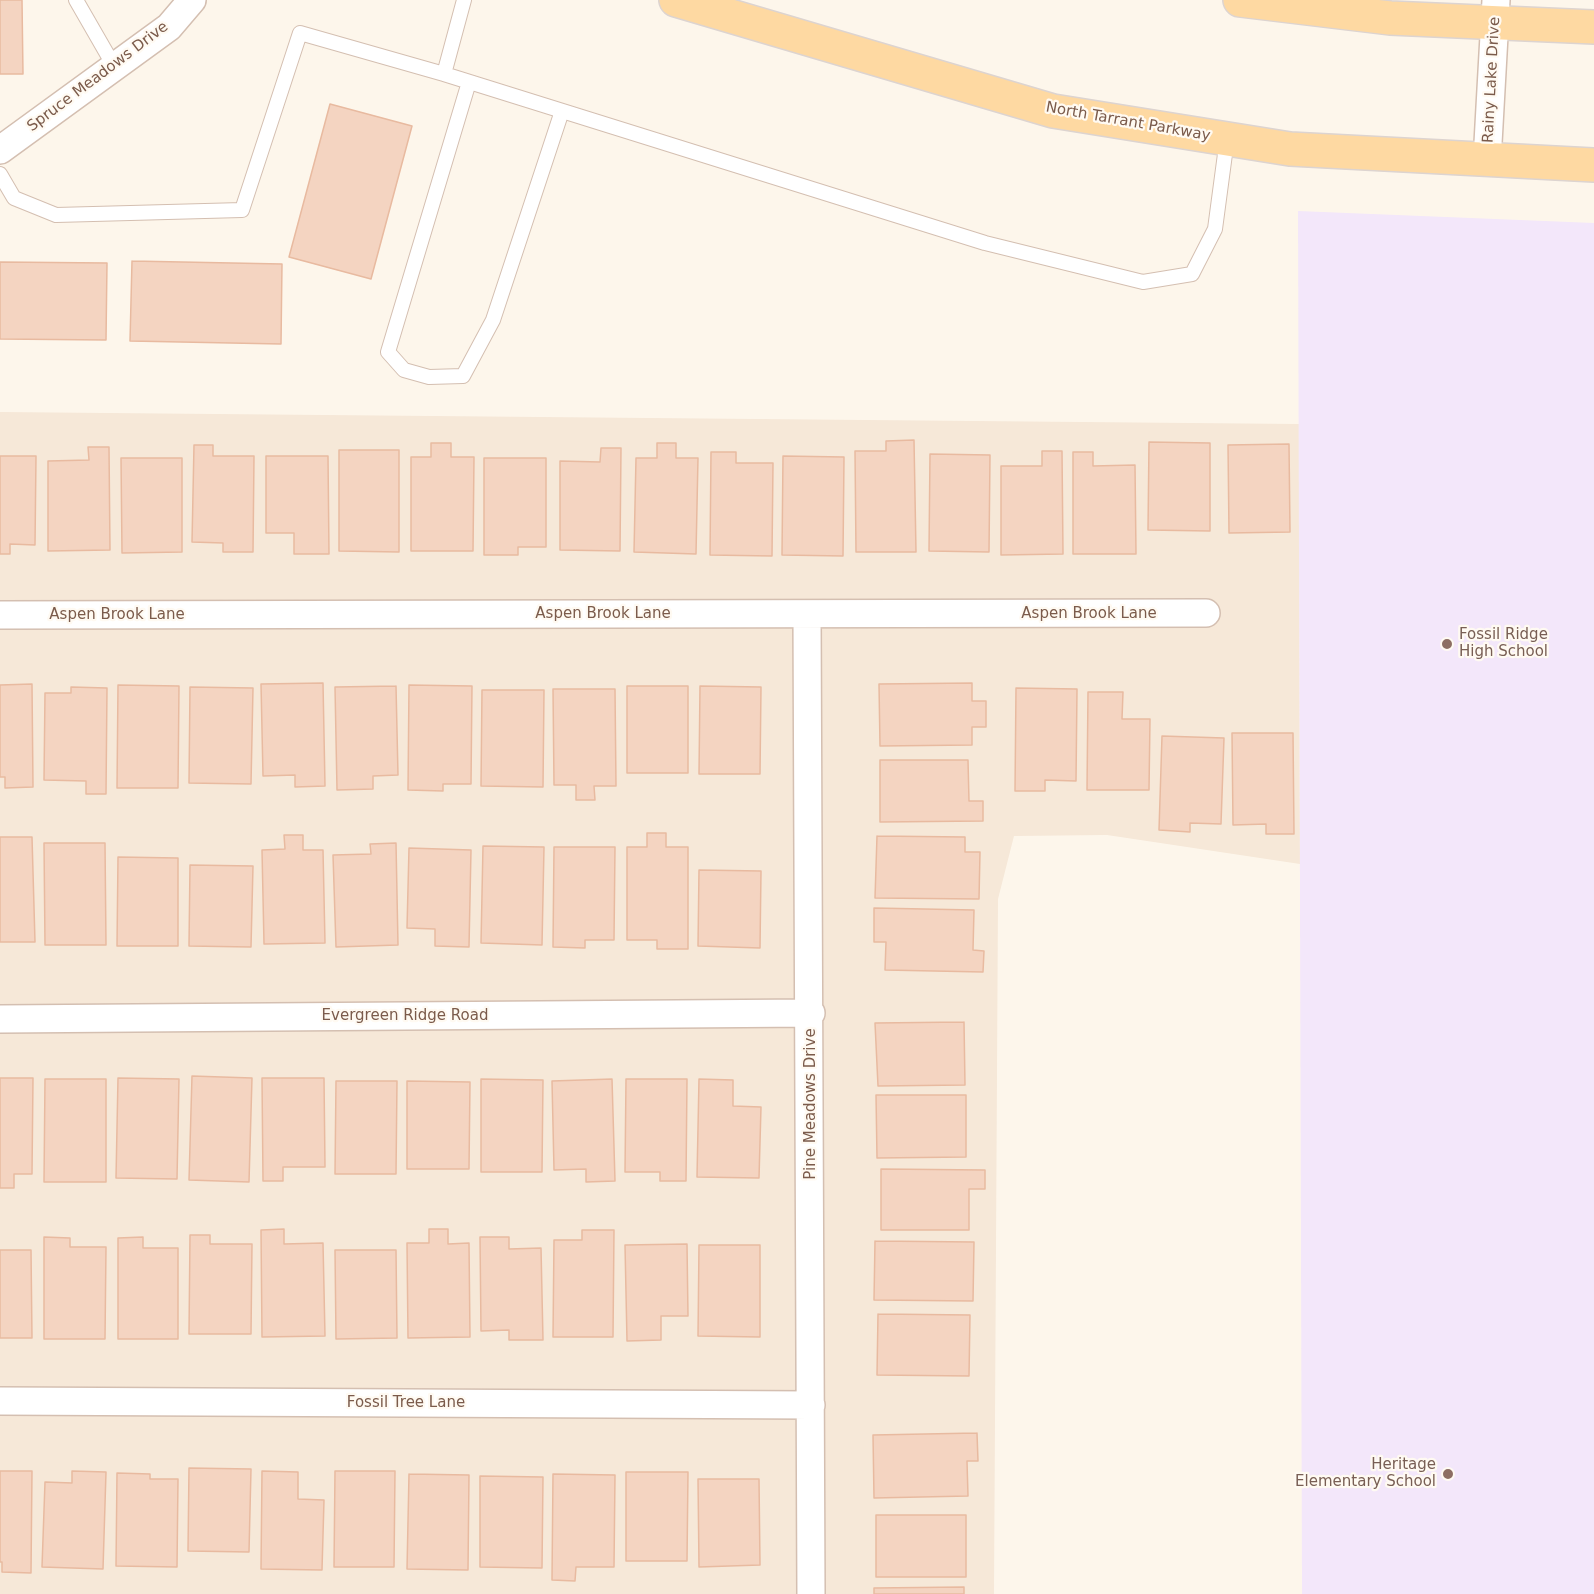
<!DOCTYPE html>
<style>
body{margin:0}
canvas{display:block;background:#fdf6eb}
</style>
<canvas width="1594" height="1594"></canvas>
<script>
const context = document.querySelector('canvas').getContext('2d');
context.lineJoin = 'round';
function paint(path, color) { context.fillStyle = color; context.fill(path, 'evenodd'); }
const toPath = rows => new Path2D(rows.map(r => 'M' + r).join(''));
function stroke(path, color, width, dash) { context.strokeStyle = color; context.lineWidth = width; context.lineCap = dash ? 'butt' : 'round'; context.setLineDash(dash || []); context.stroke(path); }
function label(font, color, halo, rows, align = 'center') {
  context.font = font + ' "DejaVu Sans",sans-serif'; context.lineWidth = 4.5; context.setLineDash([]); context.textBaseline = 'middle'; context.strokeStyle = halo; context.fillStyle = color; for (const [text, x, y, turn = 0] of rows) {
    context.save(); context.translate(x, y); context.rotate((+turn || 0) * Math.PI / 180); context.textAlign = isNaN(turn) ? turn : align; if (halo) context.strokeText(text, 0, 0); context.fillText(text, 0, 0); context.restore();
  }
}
paint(toPath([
 [0,412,1299,424,1300,864,1107,835,1014,836,998,899,994,1594,0,1594]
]), '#f6e8d8');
paint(toPath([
 [1298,211,1594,223,1594,1594,1302,1594]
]), '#f3e7fa');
const building = toPath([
 [0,0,22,0,23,74,0,74,0,0],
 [330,104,412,126,371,279,289,257,330,104],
 [132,261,282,264,281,344,130,341,132,261],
 [0,262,107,263,106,340,0,339,0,262],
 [914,440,916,552,856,552,855,451,886,451,886,441,914,440],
 [1149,442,1210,443,1210,531,1148,530,1149,442],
 [431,443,451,443,451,457,474,457,473,551,411,551,411,457,431,457,431,443],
 [657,443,676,443,676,458,698,458,696,554,634,552,636,458,657,458,657,443],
 [1289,444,1290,532,1229,533,1228,445,1289,444],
 [194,445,213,445,213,456,254,456,253,552,223,552,223,543,192,542,194,445],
 [88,447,109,447,110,550,48,551,48,461,89,460,88,447],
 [601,448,621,448,620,551,560,550,560,461,600,462,601,448],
 [339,450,399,450,399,552,339,551,339,450],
 [1042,451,1062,451,1063,554,1001,555,1001,466,1042,466,1042,451],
 [711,452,736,452,736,463,773,463,772,556,710,555,711,452],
 [1073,452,1093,452,1093,466,1135,465,1136,554,1073,554,1073,452],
 [930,454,990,455,989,552,929,551,930,454],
 [0,456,36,456,35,545,10,544,10,554,0,554,0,456],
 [266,456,328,456,329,554,294,554,294,533,266,533,266,456],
 [783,456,844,457,843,556,782,555,783,456],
 [121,458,182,458,182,552,122,553,121,458],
 [484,458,546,458,546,547,518,547,518,555,484,555,484,458],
 [323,683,325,786,295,787,295,775,263,776,261,684,323,683],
 [972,683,972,701,986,701,986,727,972,727,972,745,880,746,879,684,972,683],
 [32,684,33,787,5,788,5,777,0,777,0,685,32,684],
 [118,685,179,686,178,788,117,788,118,685],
 [409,685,472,686,471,784,443,784,443,791,408,790,409,685],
 [396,686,398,775,373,776,373,789,337,790,335,687,396,686],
 [627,686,688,686,688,773,627,773,627,686],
 [700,686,761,687,760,774,699,774,700,686],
 [71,687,107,688,106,794,86,794,86,781,44,780,45,693,71,693,71,687],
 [190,687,253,688,251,784,189,783,190,687],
 [1016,688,1077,689,1076,781,1045,780,1045,791,1015,791,1016,688],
 [553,689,615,689,616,786,594,786,595,800,576,800,576,785,554,785,553,689],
 [482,690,544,690,543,787,481,786,482,690],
 [1088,692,1123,692,1122,719,1150,719,1149,790,1087,790,1088,692],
 [1232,733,1293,733,1294,834,1266,834,1266,824,1233,825,1232,733],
 [1162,736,1224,738,1221,824,1190,823,1190,832,1159,830,1162,736],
 [880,760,968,760,969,801,983,801,983,821,880,822,880,760],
 [647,833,666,833,666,847,688,847,688,949,657,949,657,940,627,940,627,847,647,847,647,833],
 [284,835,303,835,303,850,323,850,325,943,264,944,262,850,285,849,284,835],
 [877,836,965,837,965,852,980,852,979,899,875,898,877,836],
 [0,837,32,837,35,942,0,942,0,837],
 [44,843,105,843,106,945,45,945,44,843],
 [396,843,398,945,336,947,333,855,371,854,370,844,396,843],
 [483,846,544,847,542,945,481,943,483,846],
 [554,847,615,847,614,940,585,940,585,948,553,947,554,847],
 [409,848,471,850,469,947,435,946,435,929,407,928,409,848],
 [118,857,178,858,178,946,117,946,118,857],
 [190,865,253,866,251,947,189,946,190,865],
 [699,870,761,871,760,948,698,946,699,870],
 [874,908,974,910,973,950,984,951,983,972,885,970,886,942,874,942,874,908],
 [964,1022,965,1085,878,1086,875,1023,964,1022],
 [192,1076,252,1078,249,1182,189,1180,192,1076],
 [0,1078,33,1078,32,1174,14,1174,14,1188,0,1188,0,1078],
 [118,1078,179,1079,177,1179,116,1178,118,1078],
 [262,1078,324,1078,325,1167,283,1167,283,1181,263,1181,262,1078],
 [45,1079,106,1079,106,1182,44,1182,45,1079],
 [481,1079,543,1080,542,1172,481,1172,481,1079],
 [612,1079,615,1181,586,1182,586,1169,554,1170,552,1081,612,1079],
 [626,1079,687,1079,686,1181,660,1181,660,1172,625,1172,626,1079],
 [699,1079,733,1080,733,1106,761,1107,759,1178,697,1177,699,1079],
 [336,1081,397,1081,396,1174,335,1174,336,1081],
 [407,1081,470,1082,469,1169,407,1169,407,1081],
 [876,1095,966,1095,966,1157,877,1158,876,1095],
 [881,1169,985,1170,985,1189,969,1189,969,1230,881,1230,881,1169],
 [284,1229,284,1244,323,1243,325,1336,262,1337,261,1230,284,1229],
 [429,1229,448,1229,448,1244,469,1243,470,1337,408,1338,407,1243,429,1243,429,1229],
 [582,1230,614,1230,613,1337,553,1337,554,1240,582,1240,582,1230],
 [190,1235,210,1235,210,1244,252,1244,251,1334,189,1334,190,1235],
 [44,1237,70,1238,70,1247,106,1247,105,1339,44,1339,44,1237],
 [143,1237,143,1248,178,1248,178,1339,118,1339,118,1238,143,1237],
 [480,1237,509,1237,509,1249,541,1248,543,1340,509,1340,509,1330,481,1331,480,1237],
 [875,1241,974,1242,973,1301,874,1300,875,1241],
 [687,1244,688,1316,661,1316,661,1340,627,1341,625,1245,687,1244],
 [699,1245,760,1245,760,1337,698,1336,699,1245],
 [0,1250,31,1250,32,1338,0,1338,0,1250],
 [335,1250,396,1250,397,1338,336,1339,335,1250],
 [878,1314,970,1315,969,1376,877,1375,878,1314],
 [977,1433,978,1461,967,1461,968,1496,874,1498,873,1435,977,1433],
 [189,1468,251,1469,249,1552,188,1551,189,1468],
 [0,1471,32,1471,31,1573,2,1572,2,1562,0,1562,0,1471],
 [72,1471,106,1472,103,1569,42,1567,45,1482,72,1483,72,1471],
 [262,1471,298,1472,298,1499,324,1500,322,1570,261,1569,262,1471],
 [335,1471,395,1471,394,1567,334,1567,335,1471],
 [626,1472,688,1472,687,1561,626,1561,626,1472],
 [117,1473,150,1474,150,1479,178,1479,177,1567,116,1566,117,1473],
 [409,1474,469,1475,468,1570,407,1569,409,1474],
 [553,1474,615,1475,614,1567,576,1567,575,1581,552,1580,553,1474],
 [480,1476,543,1477,542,1568,480,1567,480,1476],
 [698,1479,759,1479,760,1565,699,1567,698,1479],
 [876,1515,966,1515,966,1577,876,1577,876,1515],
 [964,1587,964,1594,874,1594,874,1588,964,1587]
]);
paint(building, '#f4d4c1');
stroke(building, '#e8baa0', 1.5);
const service = toPath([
 [76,0,114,66],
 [444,74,464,0],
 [469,82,388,352,404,370,429,377,463,376,493,320,562,111],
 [0,174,14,198,56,215,242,210,300,33,444,74,985,243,1143,282,1192,274,1215,229,1227,139]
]);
const minor = toPath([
 [0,150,169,27,192,0],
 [1487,161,1496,0],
 [807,614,811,1594],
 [0,615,1206,613],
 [0,1019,811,1013],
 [0,1401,811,1405]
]);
const primary = toPath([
 [676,0,1053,111,1290,149,1594,165],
 [1240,0,1390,18,1594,27]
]);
stroke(service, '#d4bfb1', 16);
stroke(minor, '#d4bfb1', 30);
stroke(primary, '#ddd4d0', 36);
stroke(service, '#fff', 14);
stroke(minor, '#fff', 27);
stroke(primary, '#fed9a2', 33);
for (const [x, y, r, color] of [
 [1447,644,6,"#8d6e63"],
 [1448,1474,6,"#8d6e63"]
]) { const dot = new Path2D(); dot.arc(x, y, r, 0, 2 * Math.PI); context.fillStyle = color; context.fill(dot); stroke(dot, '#fffaf2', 2); }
label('15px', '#7b5b4b', '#fffaf2', [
 ["Spruce Meadows Drive",98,77,-37],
 ["Rainy Lake Drive",1492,80,-87],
 ["North Tarrant Parkway",1128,122,10],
 ["Aspen Brook Lane",603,614],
 ["Aspen Brook Lane",1089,614],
 ["Aspen Brook Lane",117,615],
 ["Evergreen Ridge Road",405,1016],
 ["Pine Meadows Drive",811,1104,-90],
 ["Fossil Tree Lane",406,1403]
]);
label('15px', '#785e54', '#fffaf2', [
 ["Fossil Ridge",1459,635],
 ["High School",1459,652],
 ["Heritage",1436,1465,"right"],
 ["Elementary School",1436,1482,"right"]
], 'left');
</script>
